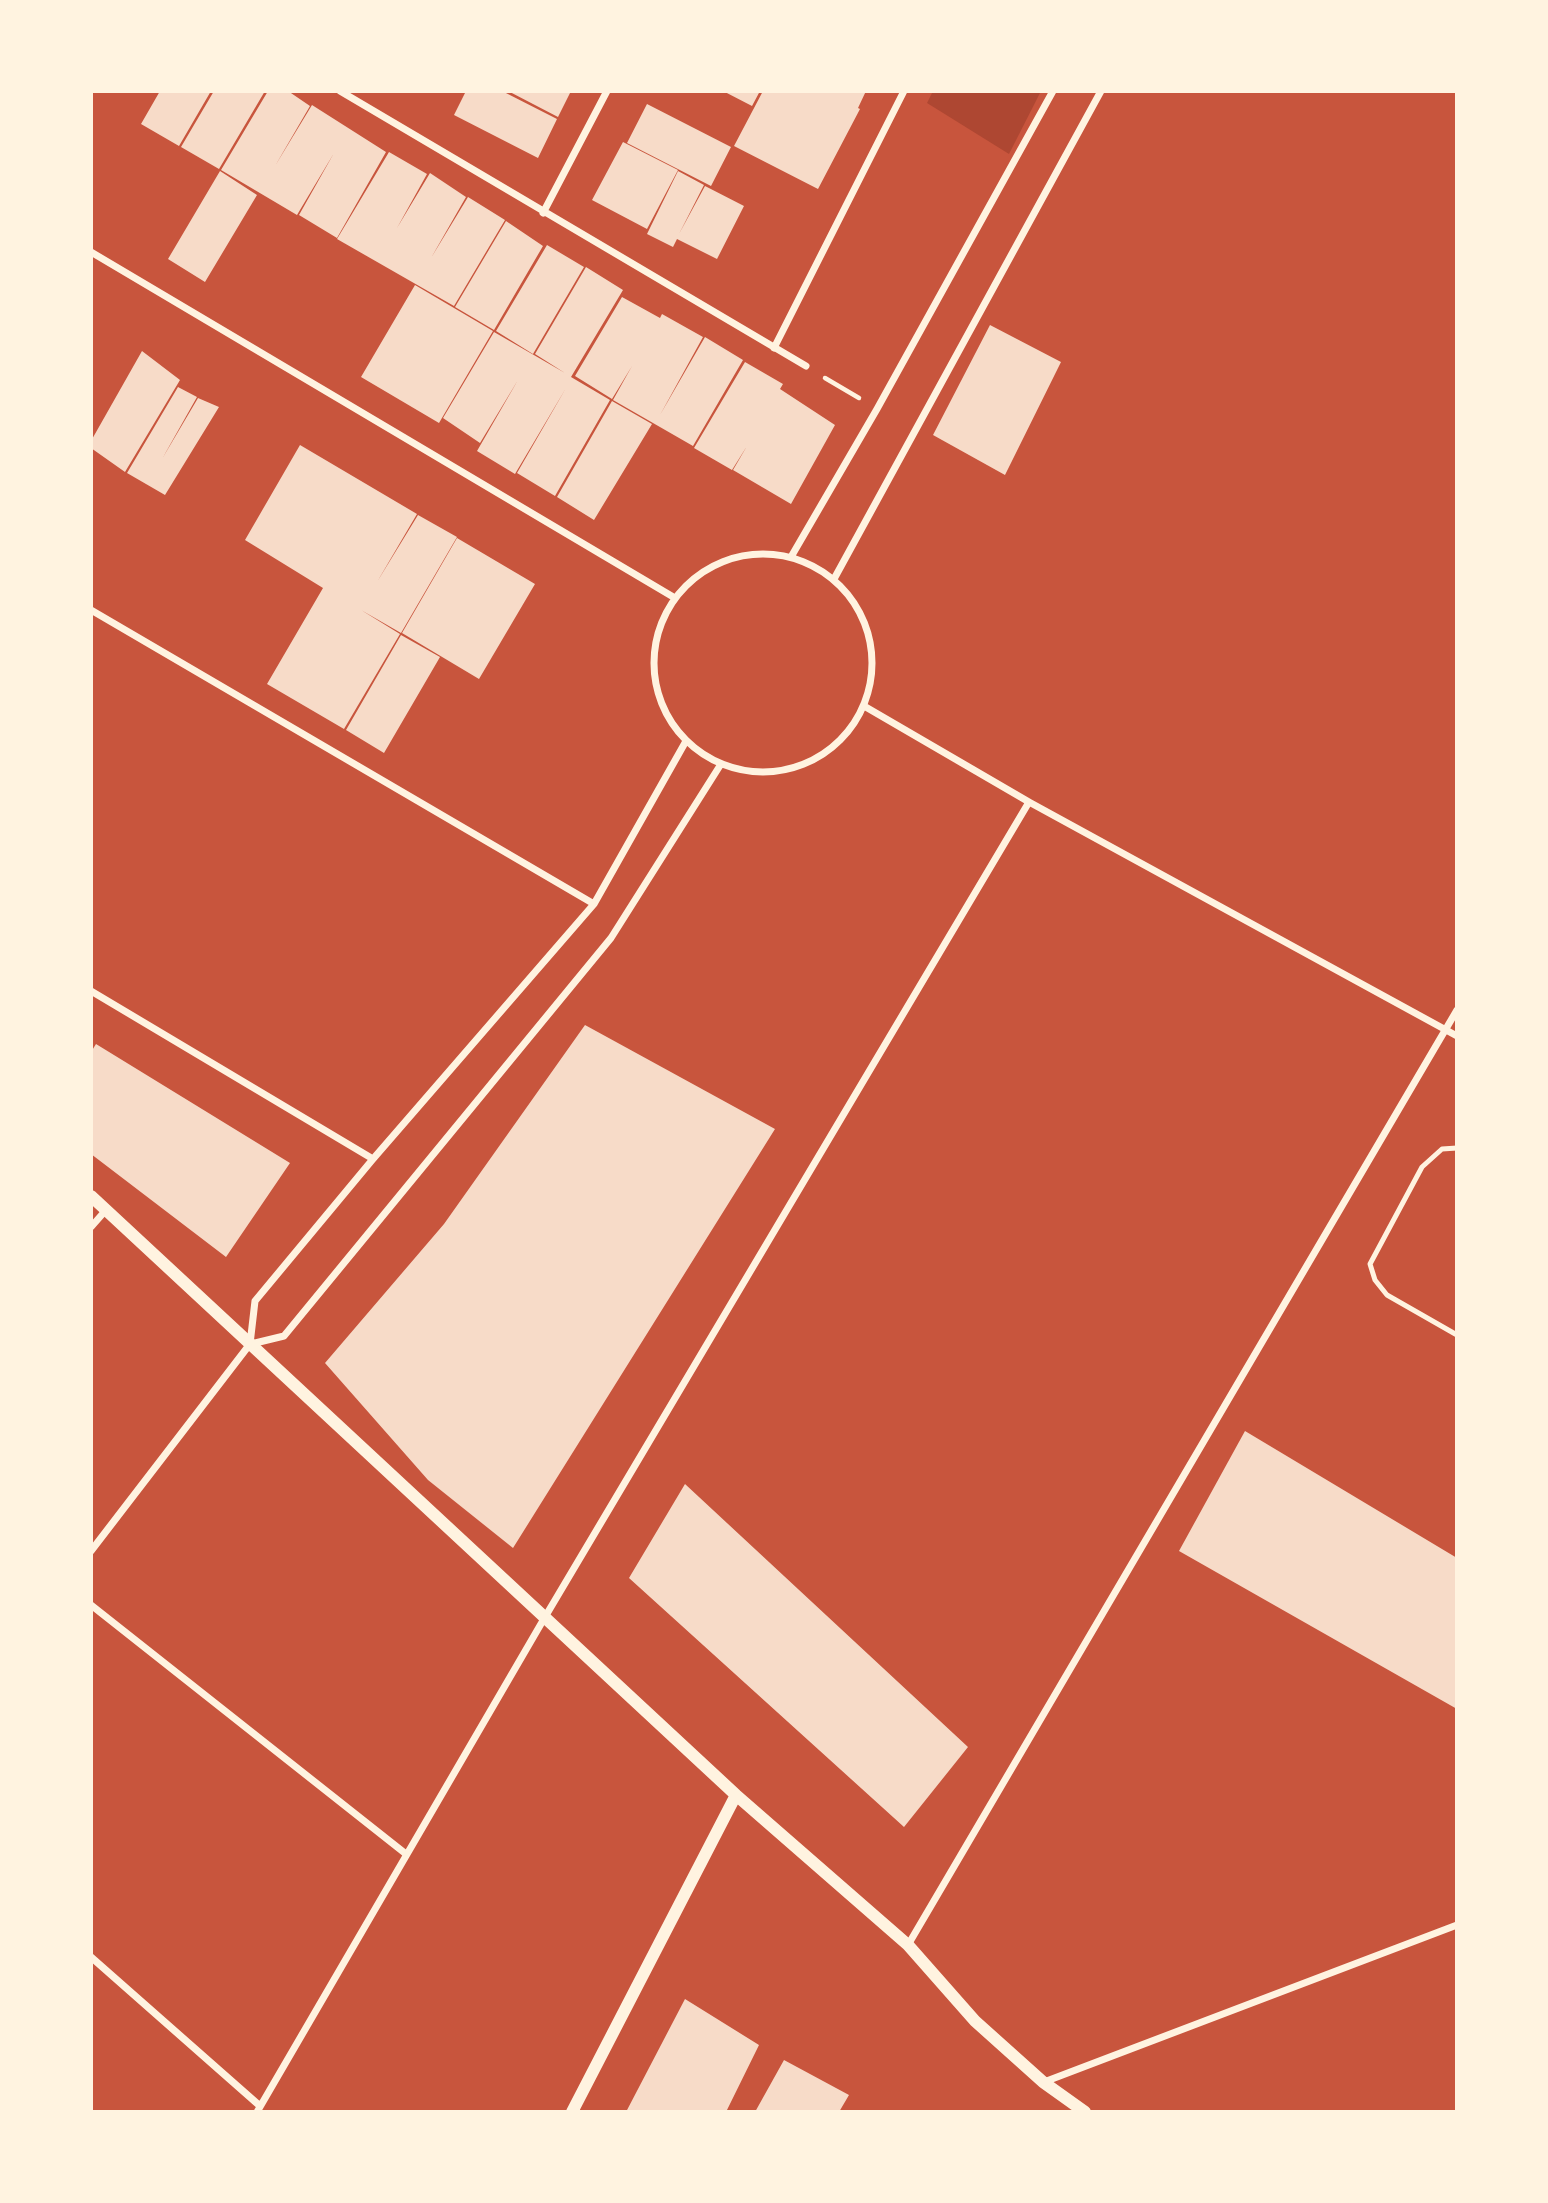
<!DOCTYPE html>
<html>
<head>
<meta charset="utf-8">
<style>
  body { margin:0 }
  #map { position:relative; width:1548px; height:2203px; overflow:hidden; background:#c8553d; font-family:"Sofia Sans Condensed",sans-serif }
  canvas { display:block }
  .frame { position:absolute; inset:0; border:93px solid #fff3e0; pointer-events:none }
</style>
</head>
<body>
<div id="map">
<canvas width="1548" height="2203"></canvas>
<div class="frame"></div>
</div>
<script>
const c = document.querySelector('canvas').getContext('2d');
c.lineJoin = 'round';
function fill(path, color) { c.fillStyle = color; c.fill(path, 'evenodd'); }
function strokePath(path, color, width, dash) { c.strokeStyle = color; c.lineWidth = width; c.lineCap = dash ? 'butt' : 'round'; c.setLineDash(dash || []); c.stroke(path); }
fill(new Path2D(`
  M933 91H1041L1009 154 927 103Z`), '#ae4732');
fill(new Path2D(`
  M160 91H211L179 146 141 124Z
  M214 91H265L219 169 181 147Z
  M268 91H288L310 106 275 166 312 105 386 152 337 238 299 215 334 153 297 215 221 170Z
  M466 91H502L557 119 538 158 454 115Z
  M508 91H571L558 117Z
  M723 91H760L752 106Z
  M763 91H866L858 108 860 109 818 189 734 146Z
  M647 104 731 147 711 186 627 143Z
  M623 142 678 170 647 229 592 200Z
  M389 152 427 174 397 228 430 173 466 197 431 258 468 197 505 220 454 306 337 239Z
  M220 171 257 195 205 282 168 259Z
  M678 171 704 185 679 234 705 186 744 206 717 259 677 239 673 247 647 234Z
  M506 221 543 246 494 330 455 307Z
  M547 245 584 267 533 354 496 331Z
  M586 267 623 290 571 377 610 400 555 496 517 473 566 388 515 474 477 451 518 380 480 443 443 418 494 332 565 373 535 354Z
  M415 285 493 331 439 423 361 377Z
  M622 297 660 318 662 314 703 337 660 415 705 337 743 360 693 446 613 400 632 366 612 399 575 376Z
  M990 325 1061 362 1005 475 933 435Z
  M142 351 180 380 125 472 91 448V441Z
  M745 362 783 384 780 389 835 425 791 504 733 470 747 446 732 470 694 448Z
  M178 387 197 397 162 459 198 398 219 407 165 495 127 473Z
  M612 401 652 424 594 520 557 497Z
  M300 445 417 514 377 582 418 515 457 537 401 633 361 610 400 634 344 729 267 684 323 588 245 540Z
  M457 538 535 584 479 679 402 633Z
  M401 635 440 657 384 753 346 730Z
  M585 1025 775 1129 513 1548 428 1480 325 1363 444 1224Z
  M96 1044 290 1163 226 1257 91 1154V1052Z
  M1245 1431 1457 1558V1709L1179 1551Z
  M685 1484 968 1747 904 1827 629 1578Z
  M685 1999 759 2045 726 2112H626Z
  M784 2060 849 2095 839 2112H755Z`), '#f7dbc8');
strokePath(new Path2D(`
  M825 378 859 398`), '#fff3e0', 4.5);
strokePath(new Path2D(`
  M1457 1148 1442 1149 1422 1167 1370 1264 1375 1280 1387 1295 1457 1335`), '#fff3e0', 5);
strokePath(new Path2D(`
  M340 91 806 366
  M543 213 607 91
  M91 252 675 598
  M774 348 904 91
  M654 663a109 109 0 1 1 218 0a109 109 0 1 1-218 0Z
  M791 557 877 409 1053 91
  M834 579 1101 91
  M91 610 594 904
  M864 706 1029 802 1457 1036
  M91 991 373 1159
  M91 1227 106 1210
  M251 1344 284 1336 611 938 721 764
  M91 1551 250 1344 255 1301 373 1159 594 904 686 741
  M91 1605 406 1854
  M908 1945 1457 1010
  M91 1957 260 2106
  M1044 2082 1457 1925
  M257 2112 545 1617 1029 802`), '#fff3e0', 7);
strokePath(new Path2D(`
  M91 1196 736 1795 908 1945 975 2021 1043 2082 1085 2112
  M572 2112 736 1795`), '#fff3e0', 12);
</script>
</body>
</html>
